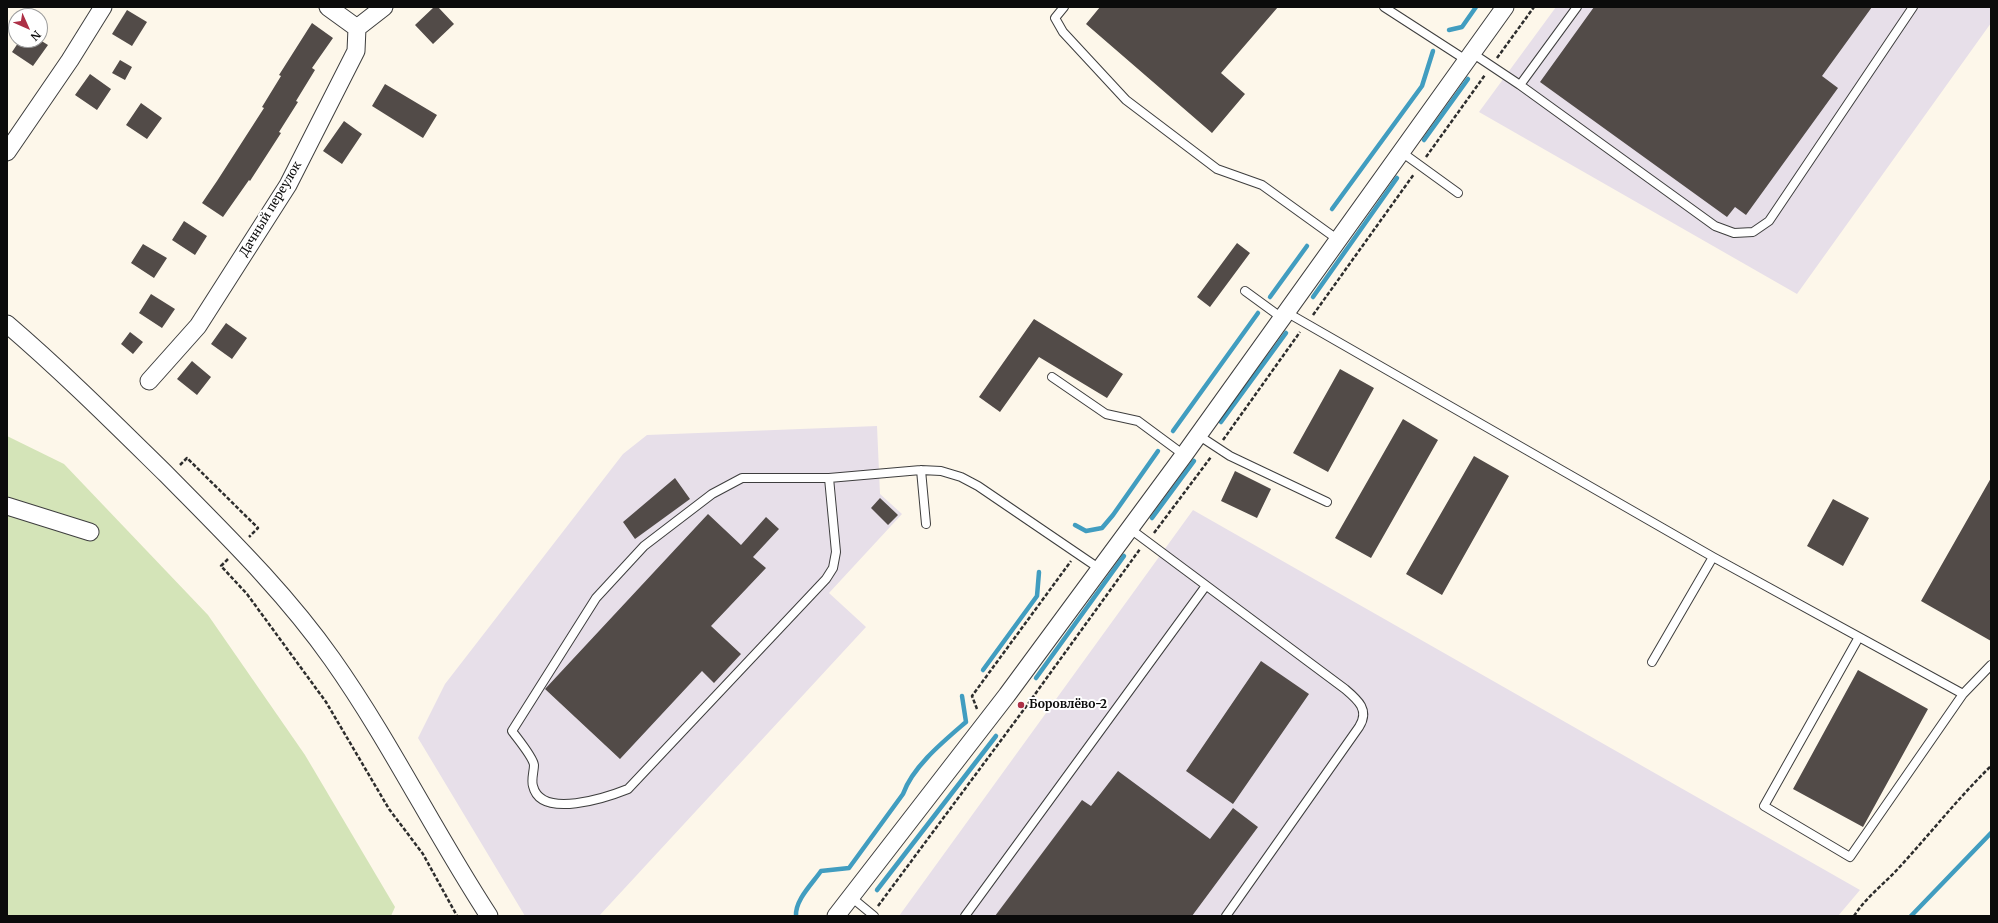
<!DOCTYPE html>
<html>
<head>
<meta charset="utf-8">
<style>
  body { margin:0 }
  #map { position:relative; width:1998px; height:923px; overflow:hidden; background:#fdf7ea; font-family:Merriweather,serif }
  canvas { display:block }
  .frame { position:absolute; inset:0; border:8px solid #0b0b0b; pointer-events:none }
  .north { position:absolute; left:8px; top:8px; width:40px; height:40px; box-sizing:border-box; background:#fff; border:1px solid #9d9d9d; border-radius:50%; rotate:135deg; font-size:11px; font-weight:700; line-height:16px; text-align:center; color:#0b0b0b }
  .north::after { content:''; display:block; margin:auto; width:14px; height:18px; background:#ad3046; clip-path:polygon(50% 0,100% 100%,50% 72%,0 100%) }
</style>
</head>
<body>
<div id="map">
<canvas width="1998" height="923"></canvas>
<div class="frame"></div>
<div class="north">N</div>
</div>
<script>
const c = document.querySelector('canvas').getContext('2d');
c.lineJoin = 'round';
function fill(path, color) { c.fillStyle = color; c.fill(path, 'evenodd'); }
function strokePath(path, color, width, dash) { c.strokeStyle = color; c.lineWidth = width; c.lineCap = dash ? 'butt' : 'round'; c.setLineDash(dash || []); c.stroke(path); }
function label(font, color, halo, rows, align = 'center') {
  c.font = font + ' Merriweather,serif'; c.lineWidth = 4; c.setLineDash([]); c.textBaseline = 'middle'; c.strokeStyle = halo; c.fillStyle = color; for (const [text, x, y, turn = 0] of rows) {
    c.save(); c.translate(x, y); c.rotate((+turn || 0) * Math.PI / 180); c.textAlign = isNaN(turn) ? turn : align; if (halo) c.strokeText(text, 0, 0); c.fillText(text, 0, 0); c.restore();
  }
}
fill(new Path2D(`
  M1556 7H1991V23L1797 294 1479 112Z
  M877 426 880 494 902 514 829 593 866 627 599 916H525L418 738 445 684 623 454 647 435Z
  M1193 510 1860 890 1838 916H899Z`), '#e7dfe9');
fill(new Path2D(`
  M7 436 64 464 208 615 305 755 395 907 391 916H7Z`), '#d4e4b8');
strokePath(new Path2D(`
  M1449 30 1462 27 1476 7
  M1424 140 1468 79
  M1332 209 1422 86 1433 51
  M1270 297 1307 246
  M1313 297 1397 178
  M1221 422 1286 333
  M1173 431 1258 313
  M1152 518 1194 461
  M1075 525 1086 531 1102 528 1113 515 1158 451
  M983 670 1037 596 1039 572
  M1036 678 1124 556
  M877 890 996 736
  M796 916C795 900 812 884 821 871L849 868 903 794C913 766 944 741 966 722L962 696
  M1911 916 1991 833`), '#419dc0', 4.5);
fill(new Path2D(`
  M434 7H438L454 24 433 44 415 25Z
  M1100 7H1278L1221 73 1245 94 1212 133 1086 24Z
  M1594 7H1872L1822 76 1838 88 1746 215 1735 207 1727 217 1540 82Z
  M127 10 147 22 132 46 112 34Z
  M312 23 333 38 312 68 315 70 296 101 298 102 279 132 281 133 250 181 249 180 223 217 202 203 217 181 264 108 262 107 281 76 279 75Z
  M20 40H40L48 45 33 66 12 52Z
  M120 60 132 67 125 80 112 73Z
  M90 74 111 89 97 110 75 95Z
  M385 84 437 115 423 138 372 106Z
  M141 103 162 118 147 139 126 125Z
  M344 121 362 134 342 164 323 151Z
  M184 221 207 236 195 255 172 240Z
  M1237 243 1250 253 1210 307 1197 297Z
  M143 244 167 258 154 278 131 263Z
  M151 294 175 309 162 328 139 313Z
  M1034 319 1123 374 1107 398 1039 357 1000 412 979 397Z
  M226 323 247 338 232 359 211 344Z
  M130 332 143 342 133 354 121 344Z
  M192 361 211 377 197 395 177 379Z
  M1340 369 1374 388 1328 472 1293 453Z
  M1403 419 1438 440 1371 558 1335 538Z
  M1474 456 1509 476 1442 595 1406 574Z
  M1235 471 1271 489 1257 518 1221 501Z
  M675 478 690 499 635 539 623 522Z
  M1991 478V641L1921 601Z
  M880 498 898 515 888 525 871 508Z
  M1833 499 1869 518 1843 566 1807 546Z
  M708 514 741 545 766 517 779 529 753 557 766 568 711 626 741 654 714 683 702 671 620 759 545 689Z
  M1261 661 1309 694 1233 804 1186 771Z
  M1858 670 1928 709 1863 827 1793 789Z
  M1118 771 1210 839 1233 808 1258 827 1192 916H995L1082 800 1091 806Z`), '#524b48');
const service = new Path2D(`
  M1064 7 1055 18 1063 32 1126 100 1217 169 1262 185 1337 239
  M1384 7 1466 60
  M1472 53 1520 85 1715 226 1734 233 1753 232 1769 221 1913 7
  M1520 85 1577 7
  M1400 151 1458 193
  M1245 291 1282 318
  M1286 312 1713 557 1963 694
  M1052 377 1106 414 1138 421 1184 455
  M1198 435 1230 456 1327 502
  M921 470 926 524
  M829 478 836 552 833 568 826 579 628 789C608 797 541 820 533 786 531 780 534 771 534 765 533 757 517 738 512 731L596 598 644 546 712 494 742 478H829L921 470 941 471 961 477 978 486 1100 569
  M1129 528 1345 689C1358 700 1370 710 1359 727L1226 916
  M1859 637 1764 806 1850 857 1963 694 1991 665
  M1652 662 1713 557
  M851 897 874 916
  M965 916 1205 587`);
const minor = new Path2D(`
  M328 7 357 28
  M7 152 70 60 103 7
  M7 324C63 372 115 424 167 475 225 534 284 591 332 659 390 741 434 832 489 916
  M149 381 198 326 288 185 356 51 357 28 384 7
  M7 506 90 532
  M836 916 1007 695 1184 455 1505 7`);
strokePath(service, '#3e3e3e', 10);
strokePath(minor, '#3e3e3e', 19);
strokePath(new Path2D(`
  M1497 58 1534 7
  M1426 157 1485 75
  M1313 315 1414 174
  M1223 440 1300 332
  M180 465 187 458 258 528 249 537
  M1154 533 1211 457
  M228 559 221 566 247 594 326 702 389 809 423 854 457 916
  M977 709 972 696 1071 561
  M878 906 1025 708 1140 549
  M1854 916C1864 900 1880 887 1894 873 1927 838 1956 800 1991 766`), '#2d2d2d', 2.5, [4, 2]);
strokePath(service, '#fff', 8);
strokePath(minor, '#fff', 17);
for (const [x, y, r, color] of [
  [1021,705,4,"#ad3046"]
]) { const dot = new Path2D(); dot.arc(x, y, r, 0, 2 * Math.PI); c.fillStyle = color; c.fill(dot); strokePath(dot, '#fff', 1.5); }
label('12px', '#0b0b0b', '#fff', [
  ["Дачный переулок",271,209,-59]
]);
label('bold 12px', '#0b0b0b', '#fff', [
  ["Боровлёво-2",1029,705]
], 'left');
</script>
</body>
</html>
